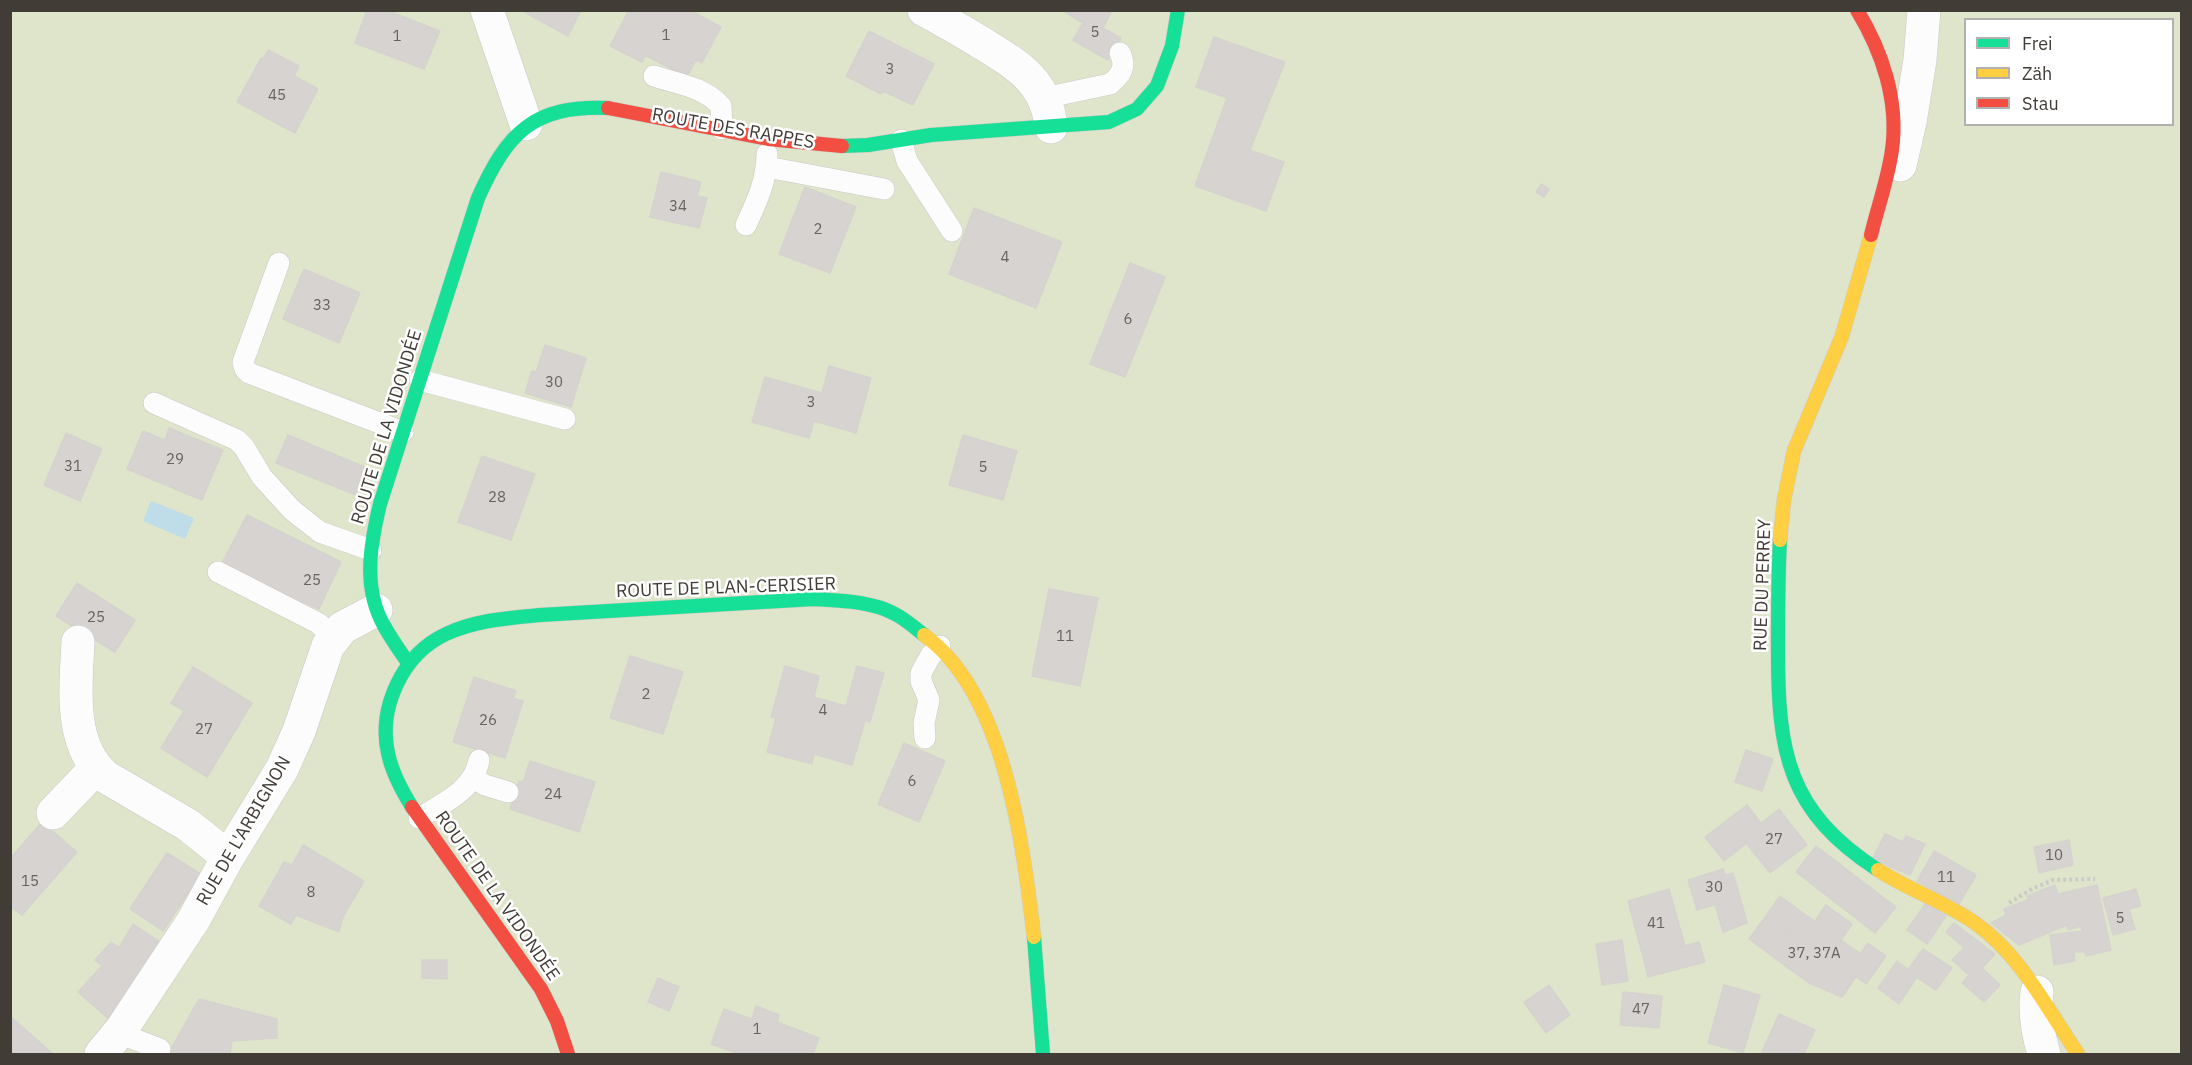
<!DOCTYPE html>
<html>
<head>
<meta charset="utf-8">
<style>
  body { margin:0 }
  #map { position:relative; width:2192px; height:1065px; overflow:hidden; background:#eeece9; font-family:"IBM Plex Sans",sans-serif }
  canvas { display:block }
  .frame { position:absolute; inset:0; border:12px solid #423c36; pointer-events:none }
  .legend { position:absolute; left:1964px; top:18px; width:210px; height:108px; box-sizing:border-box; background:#fff; border:2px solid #b3b1af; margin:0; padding:8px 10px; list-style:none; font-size:18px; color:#423c36 }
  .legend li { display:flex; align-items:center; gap:12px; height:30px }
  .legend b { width:30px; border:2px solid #b3b1af }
</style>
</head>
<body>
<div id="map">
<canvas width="2192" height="1065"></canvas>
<div class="frame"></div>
<ul class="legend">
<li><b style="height:8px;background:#16e098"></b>Frei</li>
<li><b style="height:8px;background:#ffcf43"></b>Zäh</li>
<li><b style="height:8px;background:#f24e42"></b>Stau</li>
</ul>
</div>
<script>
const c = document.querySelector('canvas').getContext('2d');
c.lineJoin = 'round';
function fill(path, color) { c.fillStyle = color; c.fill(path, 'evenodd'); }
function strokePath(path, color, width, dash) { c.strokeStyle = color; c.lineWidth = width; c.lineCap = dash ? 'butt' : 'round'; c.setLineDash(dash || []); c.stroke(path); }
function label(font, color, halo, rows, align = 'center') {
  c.font = font + ' "IBM Plex Sans",sans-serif'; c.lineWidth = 5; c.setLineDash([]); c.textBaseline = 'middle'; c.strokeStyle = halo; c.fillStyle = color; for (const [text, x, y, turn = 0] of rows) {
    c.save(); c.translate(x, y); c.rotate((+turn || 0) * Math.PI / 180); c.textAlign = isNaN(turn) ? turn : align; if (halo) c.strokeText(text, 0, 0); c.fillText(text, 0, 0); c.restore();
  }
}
fill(new Path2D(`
  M10 11H2181V1054H11ZM1966 20H2172V124H1966Z`), '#dfe5cb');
fill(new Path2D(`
  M151 501 194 518 185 539 143 521Z`), '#bedde8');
const building = new Path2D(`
  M367 10H386L440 31 424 69 355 43Z
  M521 10H581L568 36Z
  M629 10H689L721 27 702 63 696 60 687 77 645 55 642 62 610 46Z
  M1062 10H1112L1103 28 1121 38 1108 60 1073 40 1083 23Z
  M869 31 934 64 913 105 883 91 881 94 846 76Z
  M1214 37 1285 62 1250 150 1284 162 1266 211 1195 186 1227 98 1196 87Z
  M268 50 299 66 294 76 318 89 295 133 237 102 261 58 263 59Z
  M661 172 701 182 697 196 707 198 699 228 650 217Z
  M1541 184 1549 189 1544 197 1536 192Z
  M805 187 856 207 830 273 779 254Z
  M974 208 1062 242 1036 308 949 274Z
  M1130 263 1165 277 1125 377 1090 364Z
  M304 269 360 293 339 343 283 319Z
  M545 345 586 358 571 407 525 393 532 371 536 372Z
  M829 366 871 378 856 433 814 421 809 438 752 422 765 377 822 393Z
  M169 428 223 450 202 500 127 469 143 431 165 440Z
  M66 433 102 449 80 501 44 485Z
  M288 435 367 468 356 495 276 463Z
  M963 435 1017 451 1003 500 949 485Z
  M482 456 535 474 511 540 458 522Z
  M247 515 341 562 319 609 301 601 299 605 221 565Z
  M77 583 135 620 115 652 56 616Z
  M1049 589 1098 598 1080 686 1032 676Z
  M630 656 683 672 663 734 610 718Z
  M785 666 819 676 814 697 846 706 857 666 884 673 870 722 865 721 852 765 814 754 812 764 767 752 776 718 771 717Z
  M193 667 252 703 207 777 161 748 184 711 171 703Z
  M474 677 516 691 513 698 523 701 505 758 453 742Z
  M904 743 945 761 919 822 878 804Z
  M1746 750 1773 759 1762 791 1735 782Z
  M530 761 595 782 579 832 510 809 519 781 523 782Z
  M1747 805 1761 823 1742 838 1747 843 1724 861 1705 837Z
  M1779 809 1807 845 1770 873 1742 838Z
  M42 822 77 852 22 915 10 906V859Z
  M1885 834 1903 842 1891 867 1873 858Z
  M1906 836 1925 844 1910 875 1891 867Z
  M2069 840 2073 865 2039 873 2034 847Z
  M303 845 364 881 343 917 339 932 296 915 291 924 259 906 284 862 292 865Z
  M1816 846 1896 907 1875 933 1796 872Z
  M1934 851 1976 875 1959 904 1917 881Z
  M167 853 201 874 163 931 130 909Z
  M1723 869 1725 875 1733 873 1740 897 1697 910 1688 880Z
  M2055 885 2058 894 2097 885 2111 950 2086 956 2085 952H2074L2075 961 2054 965 2050 935 2082 931 2081 926 2068 930 2067 925 2019 945 1991 923 2006 915 2004 909 2029 899 2027 896Z
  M1669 889 1685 946 1643 957 1628 901Z
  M2136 889 2141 906 2129 909 2135 929 2113 935 2103 898Z
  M1780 896 1803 913 1789 932 1766 916Z
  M1740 897 1747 923 1723 932 1715 904Z
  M1926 903 1946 916 1927 944 1907 930Z
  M1826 905 1852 924 1841 940 1815 921Z
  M1803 913 1819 924 1788 968 1772 956Z
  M1766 916 1789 932 1772 956 1749 939Z
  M1954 923 1995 954 1982 968 2000 985 1984 1002 1962 983 1969 975 1952 960 1964 948 1946 932Z
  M133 924 163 944 112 1022 78 992 102 966 95 960 111 942 119 948Z
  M1819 924 1841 940 1809 983 1788 968Z
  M1622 940 1628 981 1602 985 1596 944Z
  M1841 940 1861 954 1848 971 1856 977 1842 997 1809 983Z
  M1699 942 1705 962 1648 977 1643 957Z
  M1868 943 1886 956 1866 984 1848 971Z
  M1923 949 1952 968 1936 990 1907 971Z
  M422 960H447V979L422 978Z
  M1897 961 1917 977 1899 1004 1878 988Z
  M658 978 679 987 669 1011 648 1002Z
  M1549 985 1570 1015 1546 1033 1524 1002Z
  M1724 985 1760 995 1743 1053 1708 1043Z
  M1623 992 1662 996 1659 1028 1620 1025Z
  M199 999 277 1019V1038L232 1041 230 1054H168Z
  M756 1006 779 1015 777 1022 819 1038 813 1054H739L711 1044 724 1009 752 1019Z
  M1779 1014 1815 1030 1804 1054H1761Z
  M10 1016 53 1054H10Z`);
fill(building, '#d6d3d0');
strokePath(building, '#d6d3cf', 1.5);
const lane = new Path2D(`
  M654 76C678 84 704 87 721 106L722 129
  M1044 98 1110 84C1121 75 1127 67 1120 53
  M901 140 907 161 952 231
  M767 167 884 189
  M746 225C757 201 767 180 767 154
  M279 263 243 362 245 369 249 373 403 432
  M420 380 565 419
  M154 403 237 440 244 447 262 477 292 510 320 532 371 550
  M218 572 318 623 334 637
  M925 738 924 723 929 700 921 681V673L931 655 940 646
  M473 778 485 785 508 792
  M419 818C444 803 474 790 479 760
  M118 1033 160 1049`);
const street = new Path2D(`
  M487 10 526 124
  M924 10C945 21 965 33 985 45 1019 66 1047 83 1051 127
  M1900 165 1910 122 1920 60 1924 10
  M78 642C76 686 68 745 106 777L188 825 228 857
  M53 813 96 768
  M2037 992C2034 1013 2038 1034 2044 1054
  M101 1054 121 1030 193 921 228 857 282 769 299 731 328 646 342 628 376 610`);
const fast = new Path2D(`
  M842 146 868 145 931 135 1109 122 1137 109 1157 86 1172 46 1178 10
  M1780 540C1778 576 1778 613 1778 650 1778 752 1787 811 1878 870
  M409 664C399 650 389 636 381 620 363 583 371 542 380 504L478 198C507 133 533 105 608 108
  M412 807C402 791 392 773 388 753 378 707 403 654 446 634 476 620 508 618 540 615L814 599C840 601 870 601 893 613 904 618 914 627 924 635
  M1034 937 1043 1054`);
const slow = new Path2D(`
  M1780 540 1784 500 1794 451 1842 336 1871 235
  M924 635C1005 693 1023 844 1034 937
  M1878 870C1909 890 1945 902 1975 923 2021 955 2047 1009 2078 1054`);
const jam = new Path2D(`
  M1857 10C1882 51 1899 101 1892 150 1888 179 1878 206 1871 235
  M608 108 768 139 842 146
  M412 807 541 989 557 1021 568 1054`);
strokePath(lane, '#cac8c5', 22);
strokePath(street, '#cac8c5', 34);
strokePath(fast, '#cfcac3', 15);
strokePath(slow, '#cfcac3', 15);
strokePath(jam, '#cfcac3', 15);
strokePath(new Path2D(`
  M2009 903 2032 889 2053 880 2095 879`), '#cccac7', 4, [3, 3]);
strokePath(lane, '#fcfcfc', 21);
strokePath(street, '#fcfcfc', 33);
strokePath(fast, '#16e098', 14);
strokePath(slow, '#ffcf43', 14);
strokePath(jam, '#f24e42', 14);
label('15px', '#68635e', null, [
  ["5",1095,33],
  ["1",666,36],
  ["1",397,37],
  ["3",890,70],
  ["45",277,96],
  ["34",678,207],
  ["2",818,230],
  ["4",1005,258],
  ["33",322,306],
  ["6",1128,320],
  ["30",554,383],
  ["3",811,403],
  ["29",175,460],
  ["31",73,467],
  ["5",983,468],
  ["28",497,498],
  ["25",312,581],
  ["25",96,618],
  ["11",1065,637],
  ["2",646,695],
  ["4",823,711],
  ["26",488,721],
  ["27",204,730],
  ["6",912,782],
  ["24",553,795],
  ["27",1774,840],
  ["10",2054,856],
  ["11",1946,878],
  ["15",30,882],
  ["30",1714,888],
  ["8",311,893],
  ["5",2120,919],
  ["41",1656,924],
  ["37, 37A",1814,954],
  ["47",1641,1010],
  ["1",757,1030]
]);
label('18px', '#423c36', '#fff', [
  ["ROUTE DES RAPPES",733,129,10],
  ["ROUTE DE LA VIDONDÉE",387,427,-73],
  ["RUE DU PERREY",1763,585,-88],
  ["ROUTE DE PLAN-CERISIER",726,588,-2],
  ["RUE DE L'ARBIGNON",244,831,-60],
  ["ROUTE DE LA VIDONDÉE",497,896,55]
]);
</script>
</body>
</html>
